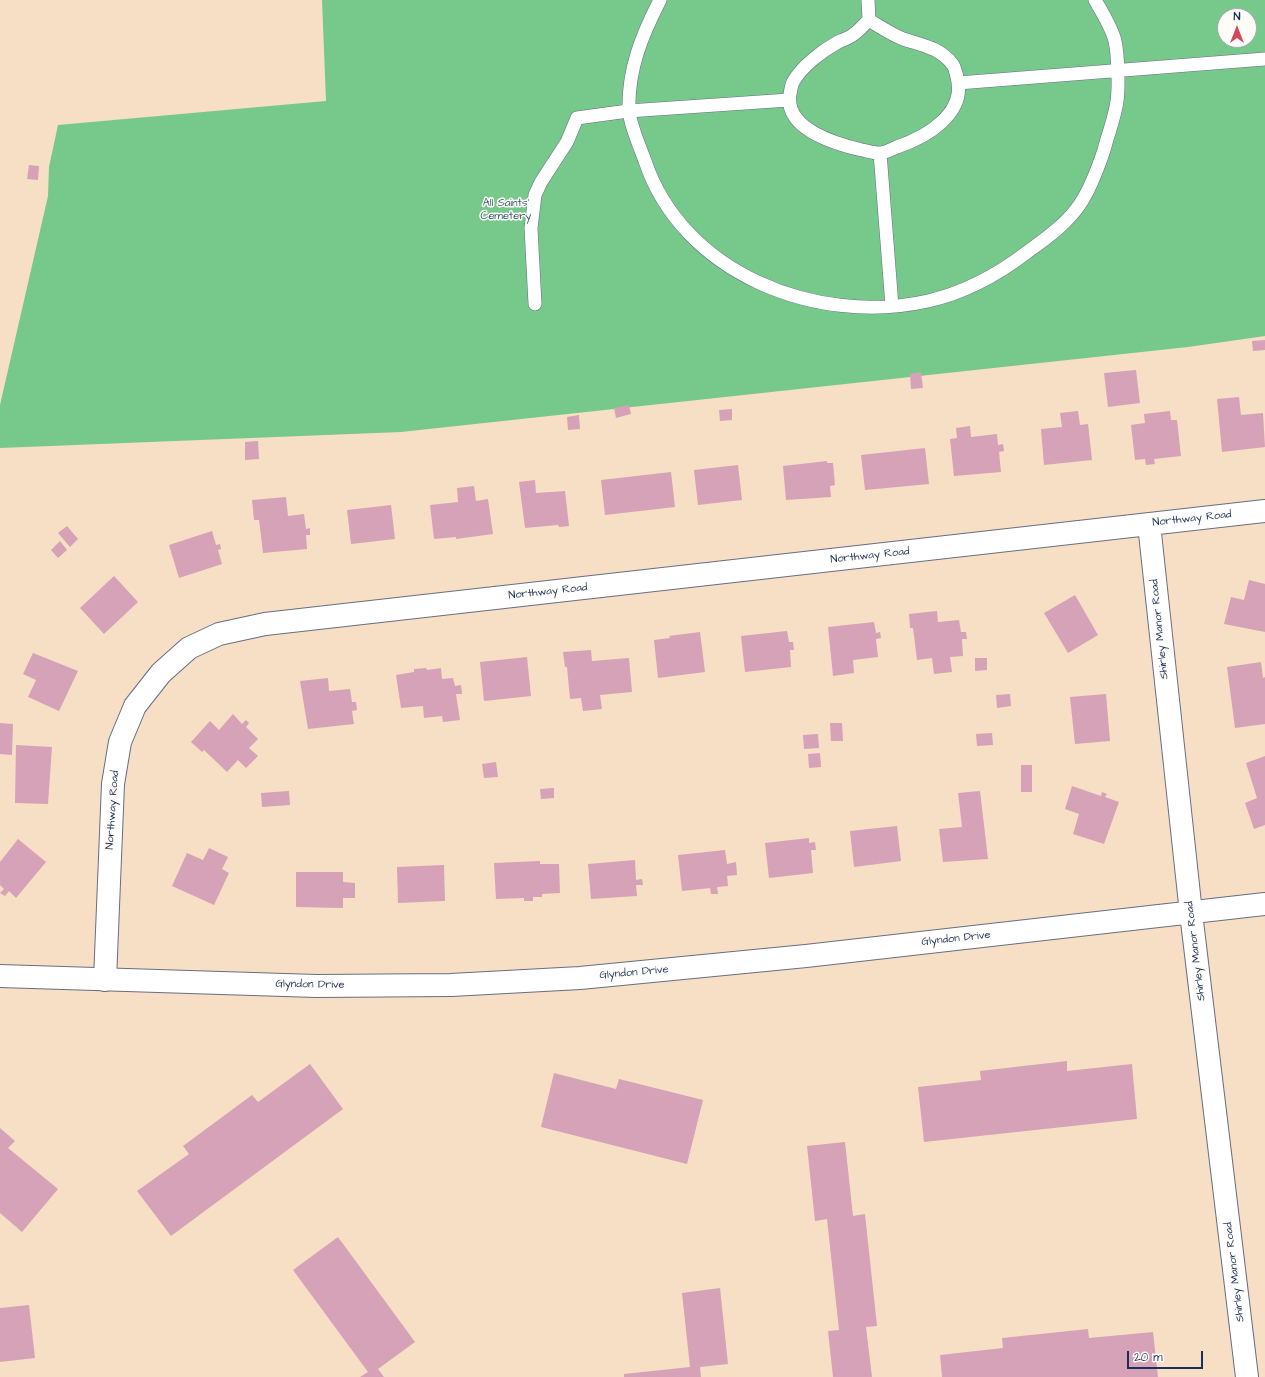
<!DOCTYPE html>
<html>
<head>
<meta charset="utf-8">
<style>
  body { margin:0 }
  #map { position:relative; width:1265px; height:1377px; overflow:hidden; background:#f6dfc5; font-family:"Architects Daughter",sans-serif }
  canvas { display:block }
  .north { position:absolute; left:1217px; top:8px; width:40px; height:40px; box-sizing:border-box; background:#fdfcf7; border:1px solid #a3aaba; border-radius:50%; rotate:0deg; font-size:11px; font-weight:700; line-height:16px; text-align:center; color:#1b2f5e }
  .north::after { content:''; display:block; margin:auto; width:14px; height:18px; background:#d1495b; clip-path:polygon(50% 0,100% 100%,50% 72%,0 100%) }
  .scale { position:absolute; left:1127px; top:1351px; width:76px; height:18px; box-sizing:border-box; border:2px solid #1b2f5e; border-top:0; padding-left:5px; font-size:12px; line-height:14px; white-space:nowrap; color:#1b2f5e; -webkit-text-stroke:3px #fdfcf7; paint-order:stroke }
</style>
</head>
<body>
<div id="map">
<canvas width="1265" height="1377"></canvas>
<div class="north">N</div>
<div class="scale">20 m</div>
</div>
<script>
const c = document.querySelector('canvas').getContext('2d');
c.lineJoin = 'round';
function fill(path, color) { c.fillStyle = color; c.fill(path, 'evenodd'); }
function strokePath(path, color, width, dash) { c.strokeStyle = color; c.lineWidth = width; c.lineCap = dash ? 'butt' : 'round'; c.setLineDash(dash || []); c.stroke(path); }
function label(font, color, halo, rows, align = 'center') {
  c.font = font + ' "Architects Daughter",sans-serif'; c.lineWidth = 3; c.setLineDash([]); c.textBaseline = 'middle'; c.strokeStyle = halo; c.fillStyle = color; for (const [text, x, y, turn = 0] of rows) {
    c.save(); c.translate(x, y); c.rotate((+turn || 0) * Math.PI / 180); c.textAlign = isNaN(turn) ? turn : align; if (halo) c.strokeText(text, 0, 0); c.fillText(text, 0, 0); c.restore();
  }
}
fill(new Path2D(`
  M322 0H1265V336L1188 347 401 432 0 448V405L48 196 49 167 58 125 326 101ZM1225 16H1249V40H1225Z`), '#76c88b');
fill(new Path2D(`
  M29 165 39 166 38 180 27 179Z
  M1265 340V350L1253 351 1252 341Z
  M1136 370 1140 403 1108 407 1104 373Z
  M921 372 923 388 911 389 910 374Z
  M1239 397 1241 415 1263 413 1265 447 1222 452 1217 399Z
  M629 405 631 414 616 418 614 408Z
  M732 409V420L720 421 719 410Z
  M1078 411 1080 425 1088 424 1092 460 1044 465 1041 429 1062 427 1060 413Z
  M1170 411 1171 420H1177L1181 456 1154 459 1155 464 1146 465 1145 459 1135 460 1131 425 1145 423 1144 414Z
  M579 415 580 429 568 430 567 417Z
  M970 426 971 437 997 434 998 445 1003 444 1004 451 999 452 1001 472 954 476 950 439 957 438 956 428Z
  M258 441 259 459 245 460V442Z
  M925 448 929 484 865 490 861 455Z
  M827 461V463H833L835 485 830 486 831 497 786 500 783 466Z
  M738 465 742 500 698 505 694 470Z
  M671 472 675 507 605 515 601 480Z
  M535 480 536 493 565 491 569 526 559 527 558 525 525 528 519 482Z
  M474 486 476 501 488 499 493 534 456 539V537L434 539 430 505 458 502 457 488Z
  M286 497 288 516 304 514 306 529 310 528V535H306L307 549 263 553 259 520H254L252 500Z
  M391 505 395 539 351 544 347 510Z
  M67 526 78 539 70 547 58 533Z
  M212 531 216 545 220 544 221 549 218 550 222 564 179 578 169 545Z
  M60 541 67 550 58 558 51 550Z
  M114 576 138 602 104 634 80 608Z
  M1249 580 1265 584V632L1224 624 1231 597 1244 600Z
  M1075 595 1098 635 1068 653 1044 613Z
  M937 611 938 622 959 620 961 632H966L967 639H962L963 656 950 657 952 672 934 674 932 658 917 660 913 628H910L909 614Z
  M874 622 876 633 880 632 881 638 876 639 878 657 853 660 854 673 833 676 828 627Z
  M787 631 789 642H793L794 650H790L791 667 745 672 741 636Z
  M700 632 705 672 658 678 654 640 670 638 669 636Z
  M591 650 592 661 629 658 632 692 600 695 602 709 583 711 581 698 570 699 567 667H565L563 652Z
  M33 653 78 671 59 711 28 697 36 680 23 674Z
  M527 657 531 696 484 701 480 662Z
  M975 658H987V670L975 671Z
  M1261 662 1263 678 1265 677V724L1235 728 1227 667Z
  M426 668 427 670 441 668 442 679 453 678 455 686 461 685 462 694H456L460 720 443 722 442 716 424 718 423 706 401 708 396 675 414 672V669Z
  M328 678 329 691 350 689 352 702H356L357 710 352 711 354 724 308 729 300 681Z
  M1010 694 1011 706 997 708 996 695Z
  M1106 694 1110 741 1075 744 1070 697Z
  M233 714 242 724 246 720 249 723 246 727 258 739 249 748 258 756 246 768 238 760 227 772 204 750 202 752 191 742 210 721 219 730Z
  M0 723 13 724 12 755 0 754Z
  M830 723H842L843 741H831Z
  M992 733 993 745 977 746 976 734Z
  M818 734 819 748 804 749 803 735Z
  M16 745 52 747 48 804 15 803Z
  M820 753 821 767 809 768 808 754Z
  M1265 756V825L1254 829 1245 803 1257 798 1246 763Z
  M496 762 498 777 484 778 482 764Z
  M1021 765H1032V792H1021Z
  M1072 786 1101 796 1102 792 1107 794 1105 797 1119 802 1104 844 1073 834 1079 814 1065 809Z
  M554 788V798L541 799 540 789Z
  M289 791 290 805 262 807 261 793Z
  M980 791 988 859 943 862 939 829 962 827 958 793Z
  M897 826 901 861 854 867 850 831Z
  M809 838V843L815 842 816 850H811L813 873 769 878 765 843Z
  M18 839 46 862 16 898 9 891 5 896 0 893 4 889 0 885V862Z
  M209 848 228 857 222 869 229 873 214 905 172 886 187 853 203 860Z
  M725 850 727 864 736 862 737 875 727 876 728 886 717 887 718 894H711L710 888 682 891 678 855Z
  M635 860 636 880 642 879 643 885H636L637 896 591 899 588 864Z
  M540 861V864H559L560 893 542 894V897H533V901H524V898L496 899 494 863Z
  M444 865 445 901 398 903 397 867Z
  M296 872H343V882L355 883V898H343V908L296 907Z
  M1067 1061V1071L1132 1064 1137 1119 924 1142 918 1087 981 1080 980 1071Z
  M310 1064 343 1109 171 1236 137 1191 189 1154 183 1146 252 1095 258 1102Z
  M554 1073 616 1089 619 1079 703 1100 687 1164 541 1127Z
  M0 1128 15 1141 8 1148 58 1189 22 1232 0 1213Z
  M845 1142 853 1216 865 1214 877 1326 866 1327 872 1377H833L828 1331 839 1330 827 1219 815 1221 807 1146Z
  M338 1237 415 1342 378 1369 384 1377H360L368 1372 293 1270Z
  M720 1288 728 1364 700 1367 701 1377H624V1374L690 1367 682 1293Z
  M29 1305 35 1358 0 1362V1308Z
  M1088 1329 1089 1338 1153 1332 1158 1377H942L940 1355 1003 1348 1002 1338Z`), '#d6a2b7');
const lane = new Path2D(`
  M660 0C642 35 628 69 629 109 629 123 640 147 645 161 683 274 817 326 928 301 963 293 997 275 1026 253 1045 239 1067 224 1080 204 1091 188 1098 168 1104 150 1108 134 1115 117 1117 101 1119 88 1118 54 1115 41 1112 28 1102 12 1095 0
  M868 0 869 20
  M869 20C880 27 891 34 903 39 922 45 941 48 953 65 955 68 956 73 957 77 967 114 926 137 897 147 892 149 885 153 880 153 874 153 867 151 862 150 836 144 784 129 790 94 791 90 791 86 793 82 802 66 822 51 838 42 843 40 849 38 854 34 860 30 864 24 869 20Z
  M958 83 1265 59
  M880 153 892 306
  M535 304 531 228 535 195 541 182 567 142 577 118 628 111 789 100`);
const street = new Path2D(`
  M1149 524 1191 913
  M105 980 113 784 120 742 135 706 161 673 189 648 219 634 265 624 1265 511`);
const secondary = new Path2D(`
  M1191 913 1247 1377
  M0 976 316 986 451 985 580 978 806 956 1265 904`);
strokePath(lane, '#686d82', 14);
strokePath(street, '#686d82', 24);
strokePath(secondary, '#686d82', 24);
strokePath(lane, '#fff', 13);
strokePath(street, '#fff', 22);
strokePath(secondary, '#fff', 22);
label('11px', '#365d6c', '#fdfcf7', [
  ["All Saints'",506,204],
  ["Cemetery",506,217]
]);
label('11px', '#1b2f5e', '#fdfcf7', [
  ["Northway Road",1192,519,-6],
  ["Northway Road",870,556,-6],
  ["Northway Road",548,592,-6],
  ["Shirley Manor Road",1160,629,-96],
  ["Northway Road",113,810,-86],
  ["Glyndon Drive",956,939,-6],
  ["Shirley Manor Road",1196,951,-97],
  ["Glyndon Drive",634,973,-5],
  ["Glyndon Drive",310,985,1],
  ["Shirley Manor Road",1235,1272,-97]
]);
</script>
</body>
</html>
